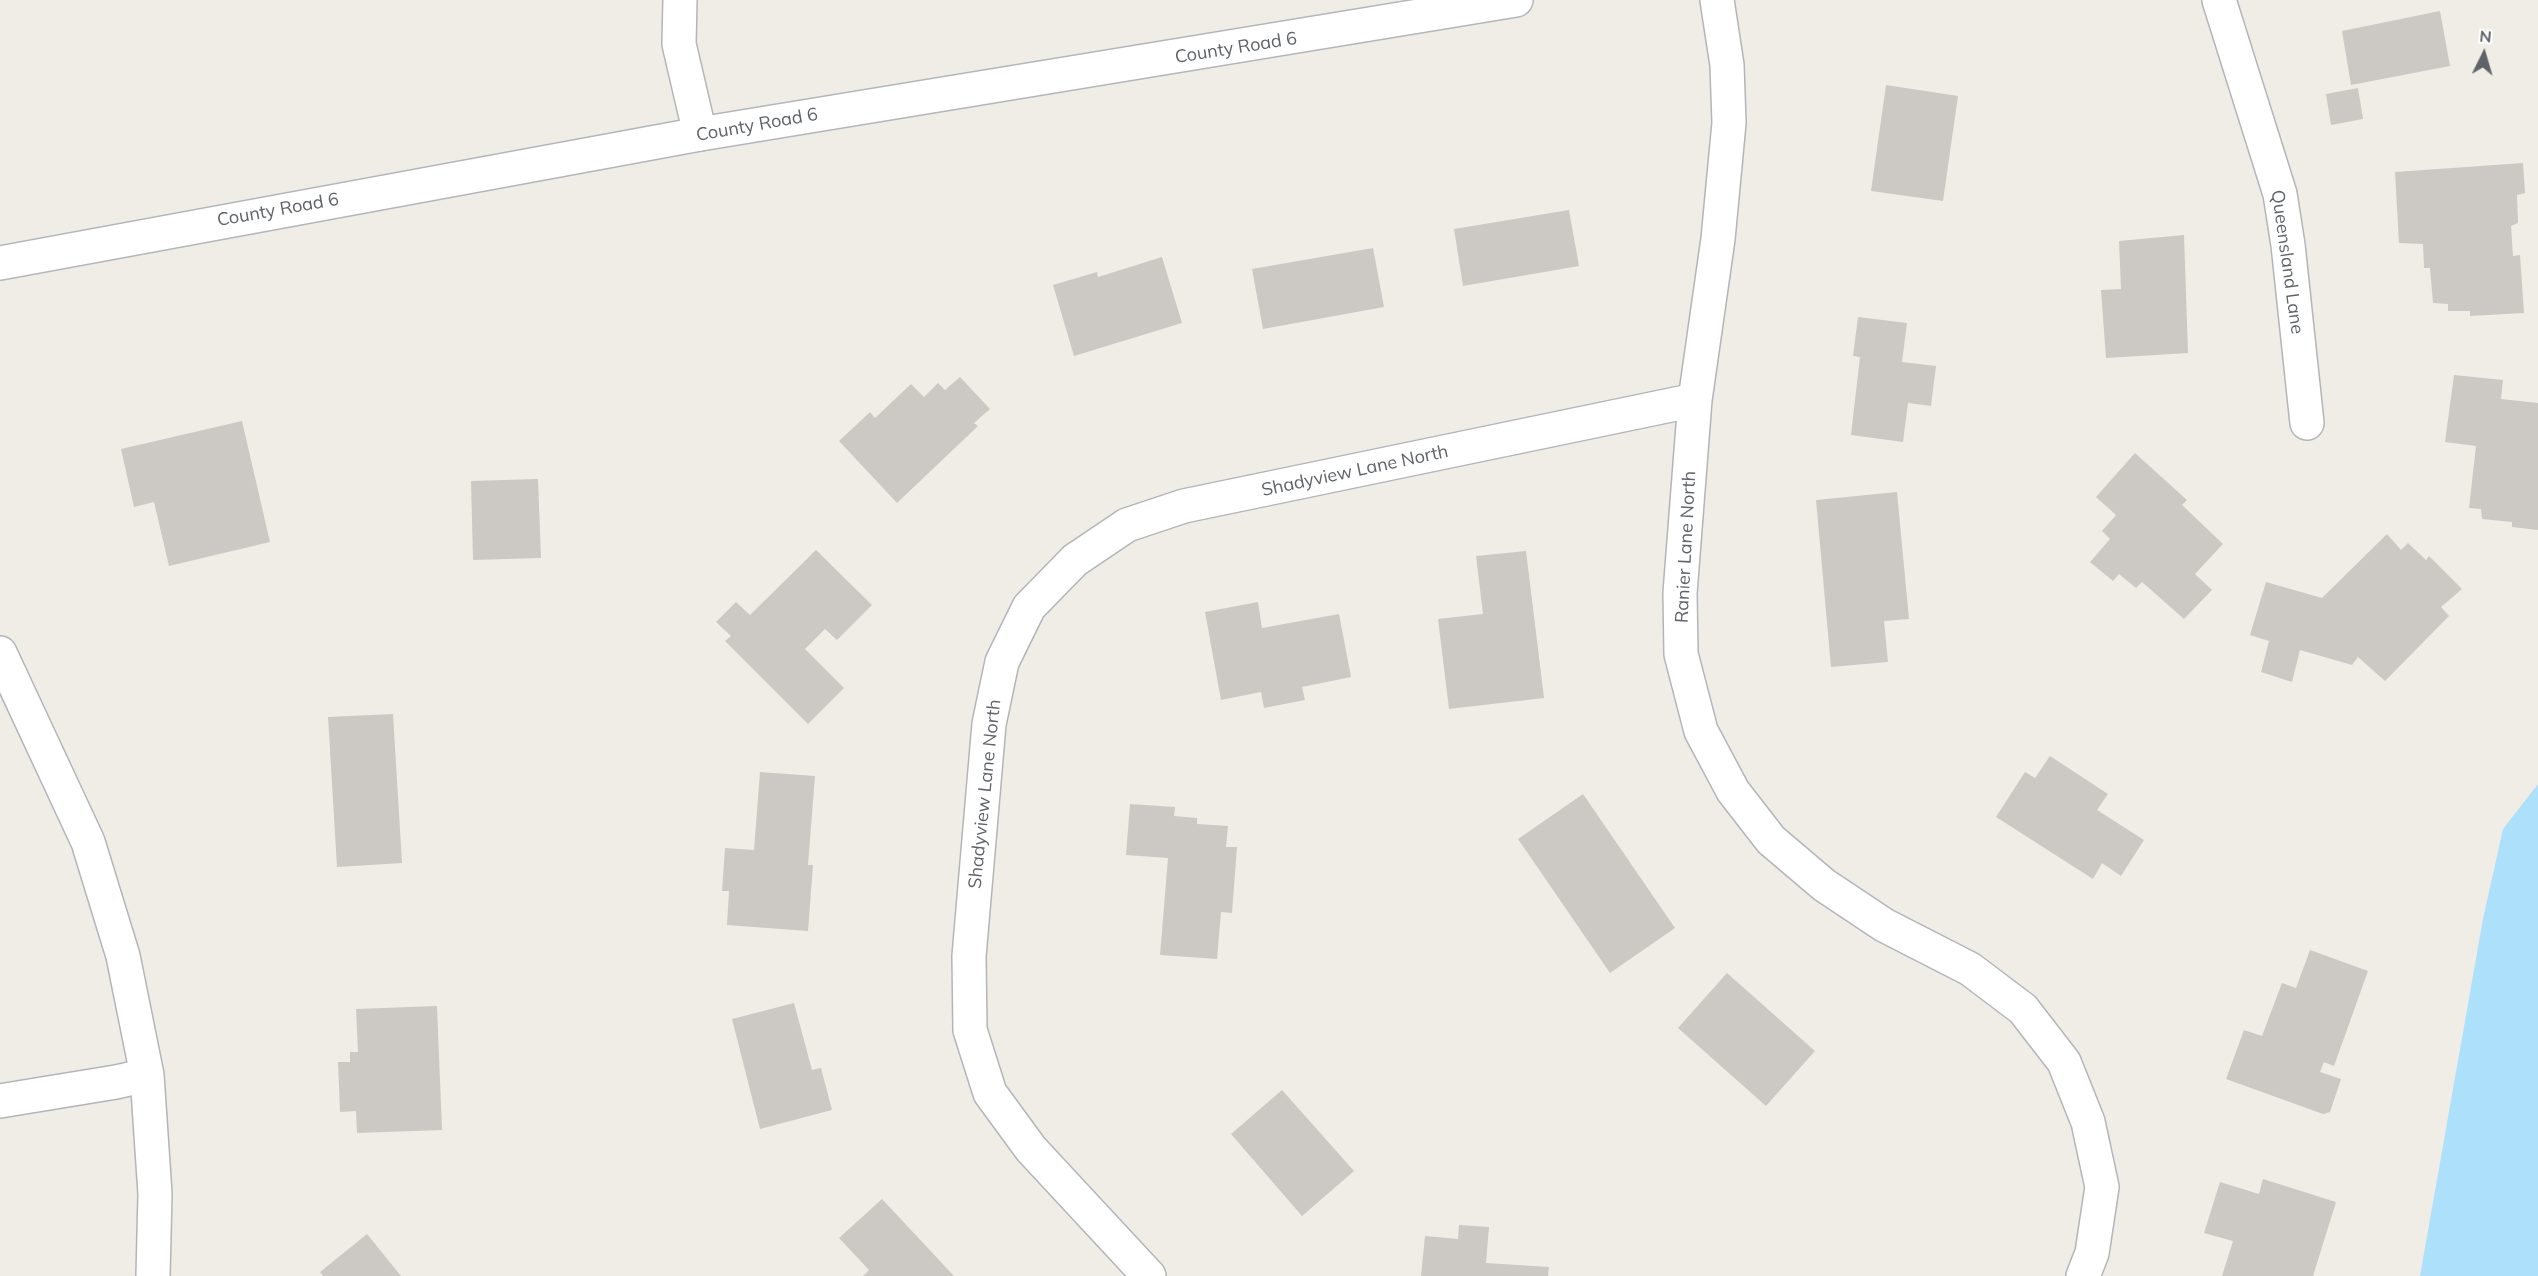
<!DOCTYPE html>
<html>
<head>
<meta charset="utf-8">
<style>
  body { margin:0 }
  #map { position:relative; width:2538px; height:1276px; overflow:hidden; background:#f0ede7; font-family:Mulish,sans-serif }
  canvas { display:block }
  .north { position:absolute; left:2454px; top:24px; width:60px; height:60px; -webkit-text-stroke:4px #fff; paint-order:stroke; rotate:5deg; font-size:16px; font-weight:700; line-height:24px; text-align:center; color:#5f6367 }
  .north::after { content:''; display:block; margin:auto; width:21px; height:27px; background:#5f6367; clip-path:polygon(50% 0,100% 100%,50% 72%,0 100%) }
</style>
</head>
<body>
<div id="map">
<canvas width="2538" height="1276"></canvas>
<div class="north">N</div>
</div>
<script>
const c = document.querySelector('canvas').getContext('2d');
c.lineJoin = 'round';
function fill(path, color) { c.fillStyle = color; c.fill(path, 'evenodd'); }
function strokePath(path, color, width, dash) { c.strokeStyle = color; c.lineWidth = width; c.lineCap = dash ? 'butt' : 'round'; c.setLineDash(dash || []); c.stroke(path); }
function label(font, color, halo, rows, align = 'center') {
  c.font = font + ' Mulish,sans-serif'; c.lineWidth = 6; c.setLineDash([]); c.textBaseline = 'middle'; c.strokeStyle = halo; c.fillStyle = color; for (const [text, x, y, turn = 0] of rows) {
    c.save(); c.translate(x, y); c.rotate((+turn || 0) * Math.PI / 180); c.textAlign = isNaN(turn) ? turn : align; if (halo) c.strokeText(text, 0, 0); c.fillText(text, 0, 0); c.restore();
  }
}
fill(new Path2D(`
  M2538 784V1276H2420L2483 919 2503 829Z`), '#ace0fb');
fill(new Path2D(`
  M2440 11 2450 66 2351 85 2342 31Z
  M1886 85 1958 96 1943 201 1871 191Z
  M2358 88 2363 119 2331 125 2326 94Z
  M2523 163 2525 193 2517 195 2518 223 2511 226 2513 256 2520 255 2524 313 2470 316V311H2448V304L2433 303 2430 268H2424L2423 244 2399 243 2395 172Z
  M1569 210 1579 266 1463 286 1454 229Z
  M2184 235 2188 353 2106 358 2101 290 2121 289 2119 241Z
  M1373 248 1384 307 1263 329 1252 269Z
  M1162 257 1182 323 1074 356 1053 285 1097 272 1098 277Z
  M1858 317 1907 323 1902 362 1936 366 1931 406 1908 403 1903 442 1851 435 1860 357 1853 356Z
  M2454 375 2503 380 2501 399 2538 403V530L2512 527V522L2482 519 2481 509 2469 508 2476 446 2445 442Z
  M960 377 990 409 974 423 978 426 897 503 839 441 870 412 875 418 911 384 924 397 938 383 945 390Z
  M242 421 270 542 169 566 154 502 134 507 121 449Z
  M2135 453 2187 500 2182 505 2223 544 2195 574 2212 590 2184 619 2142 582 2136 588 2119 574 2113 581 2090 562 2110 539 2102 531 2116 515 2096 497Z
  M538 479 541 558 473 560 471 481Z
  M1897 492 1909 619 1884 621 1888 662 1831 667 1816 500Z
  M2387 534 2401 550 2408 543 2426 560 2429 556 2462 589 2441 607 2449 616 2385 681 2358 657 2352 665 2300 650 2292 682 2261 672 2269 641 2250 635 2266 582 2322 598Z
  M816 550 872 605 837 640 825 629 805 649 844 688 808 724 725 641 731 636 716 622 736 602 750 615Z
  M1526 551 1544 698 1449 709 1438 619 1483 614 1476 556Z
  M1258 602 1262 628 1339 614 1351 677 1302 687 1305 700 1264 708 1261 692 1221 700 1205 612Z
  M393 714 402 863 337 867 328 717Z
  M2050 756 2108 794 2097 810 2144 840 2121 876 2102 863 2093 879 1996 817 2025 772 2035 778Z
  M760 772 815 776 808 865H813L808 931 727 925 729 891H722L725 848 754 850Z
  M1583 794 1675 928 1610 973 1518 839Z
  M1130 804 1175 807 1174 816 1197 818V824L1228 826 1226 847H1237L1232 913 1221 912 1217 959 1160 955 1168 858 1126 855Z
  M2310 950 2368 971 2334 1066 2324 1062 2320 1072 2341 1079 2330 1112 2323 1114 2226 1079 2244 1030 2262 1036 2282 983 2296 988Z
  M1727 973 1815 1051 1766 1106 1678 1028Z
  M794 1003 812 1070 821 1068 832 1110 760 1129 732 1019Z
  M437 1006 442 1130 357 1133 356 1111 340 1112 338 1062H350V1052H358L356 1009Z
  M1282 1090 1354 1171 1302 1216 1231 1134Z
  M2263 1179 2336 1202 2313 1276H2222L2233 1241 2204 1233 2220 1182 2259 1194Z
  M882 1199 954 1276H863L869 1270 839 1238Z
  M1459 1225 1489 1227 1486 1263 1549 1267 1548 1276H1421L1425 1236 1458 1239Z
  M367 1234 401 1276H323L320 1272Z`), '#ccc8c3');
const minor = new Path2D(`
  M680 0 679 44 700 134
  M1717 0 1727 65 1729 123 1718 239 1695 400 1680 593 1681 654 1701 731 1733 791 1771 840 1824 885 1884 925 1970 969 2023 1009 2064 1062 2088 1122 2102 1187 2092 1253 2083 1276
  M2219 0 2280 194 2288 245 2307 423
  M0 653 88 842 123 956 147 1075 155 1194 153 1276
  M0 1101 116 1082 147 1075
  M1149 1276 1031 1149 990 1093 970 1030 969 956 989 724 1002 662 1029 607 1075 560 1127 525 1184 506 1695 400`);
const secondary = new Path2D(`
  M0 263 700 134 1516 0`);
strokePath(minor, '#b2b5b9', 36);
strokePath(secondary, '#b3b7bb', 36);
strokePath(minor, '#fff', 33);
strokePath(secondary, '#fff', 33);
label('18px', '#5f6367', '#fff', [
  ["County Road 6",1236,48,-9],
  ["County Road 6",757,125,-10],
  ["County Road 6",278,210,-10],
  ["Queensland Lane",2287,262,82],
  ["Shadyview Lane North",1355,471,-12],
  ["Ranier Lane North",1686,547,-87],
  ["Shadyview Lane North",985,794,-84]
]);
</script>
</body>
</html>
